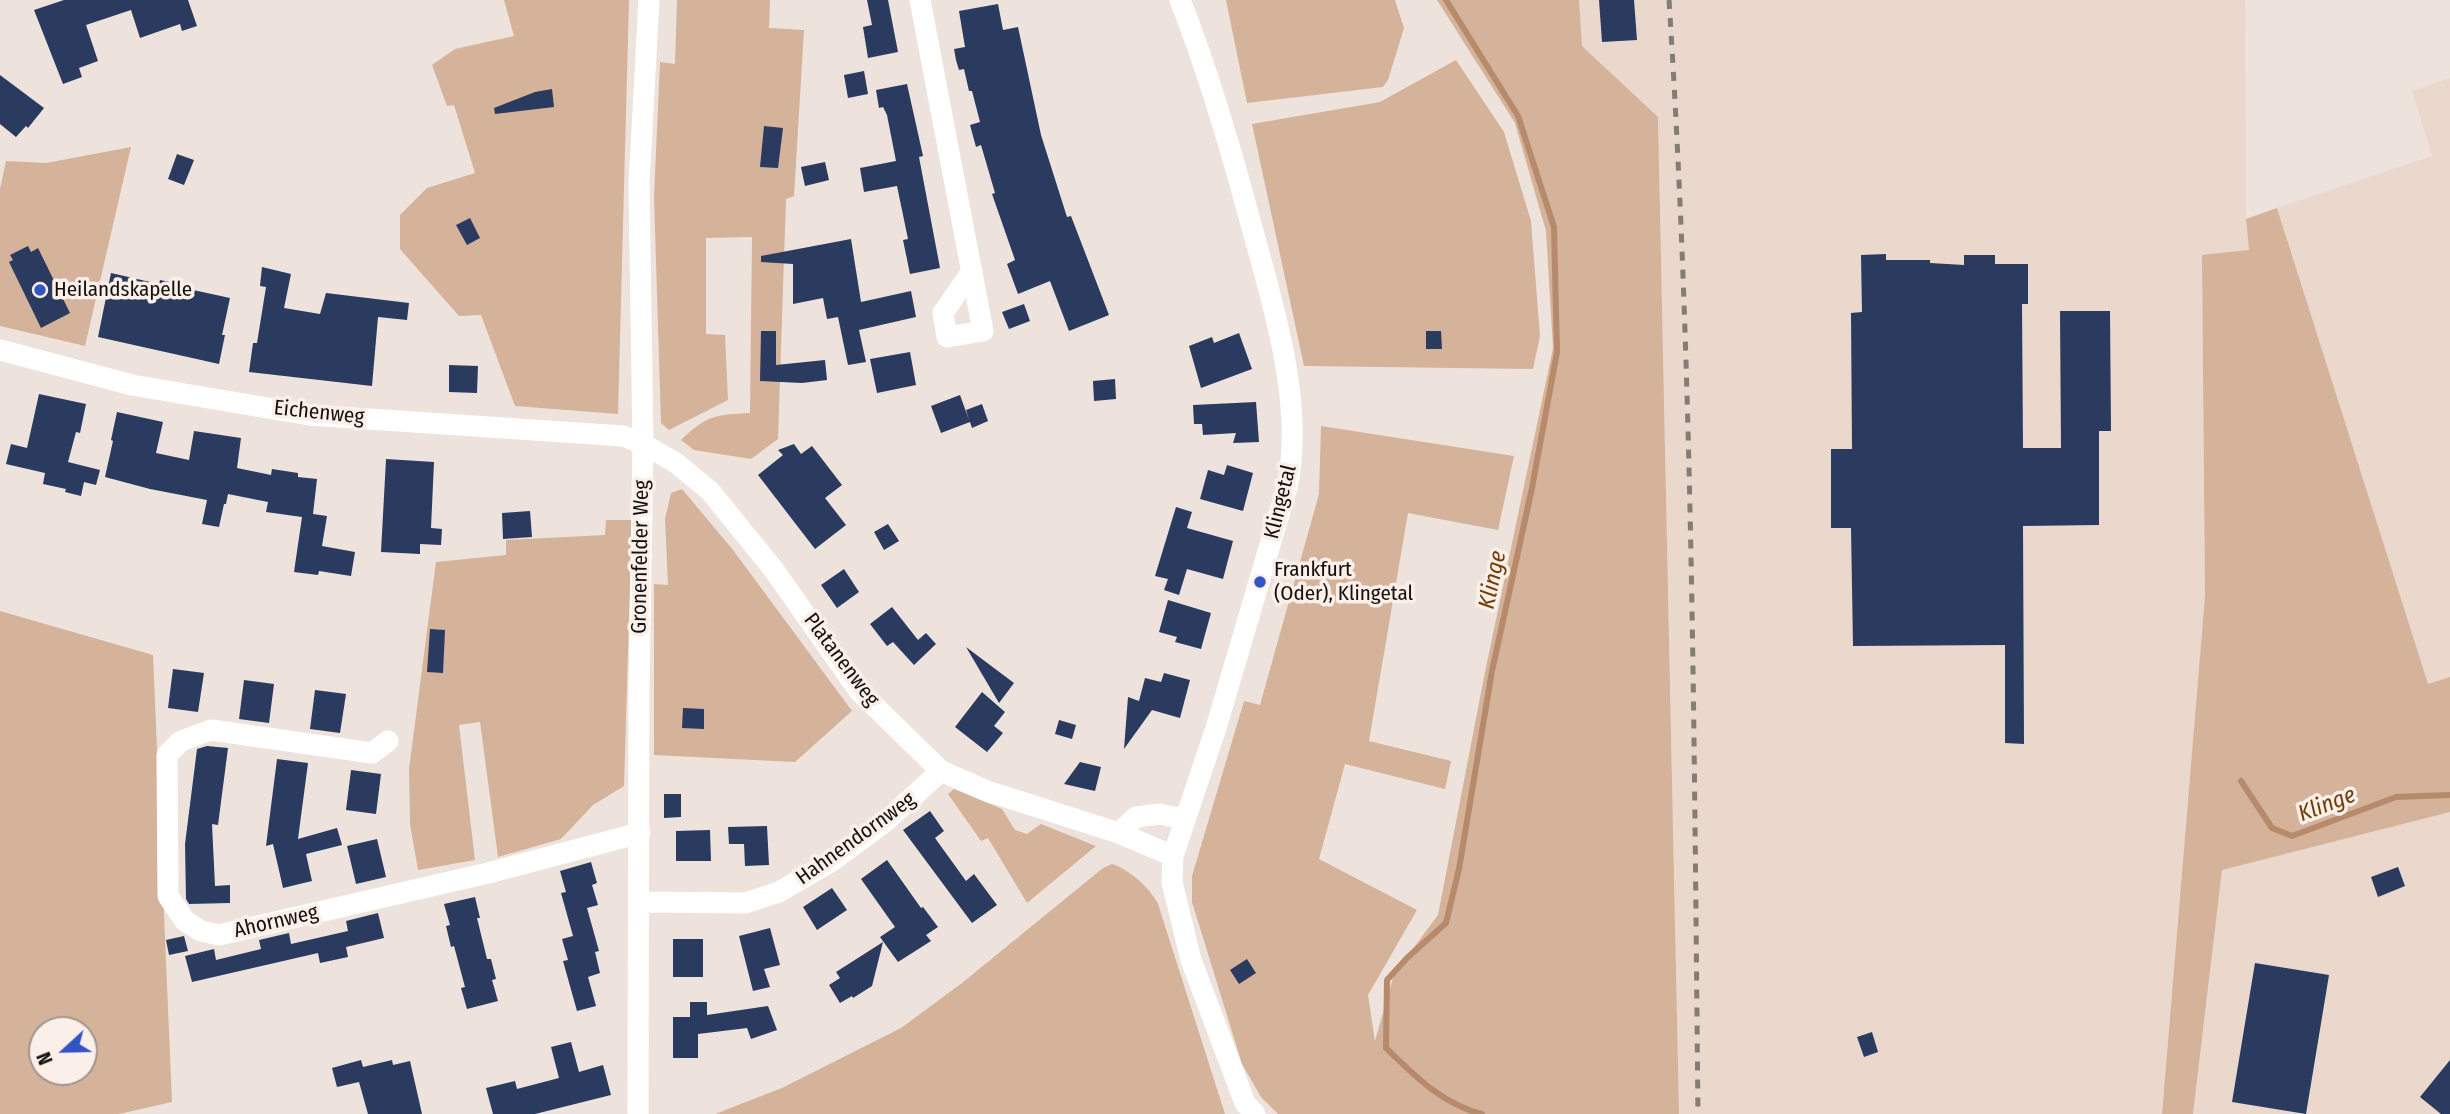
<!DOCTYPE html>
<html>
<head>
<meta charset="utf-8">
<style>
  body { margin:0 }
  #map { position:relative; width:2450px; height:1114px; overflow:hidden; background:#ede3dc; font-family:"Fira Sans Condensed",sans-serif }
  canvas { display:block }
  .north { position:absolute; left:28px; top:1016px; width:70px; height:70px; box-sizing:border-box; background:#fbf0e9; border:2px solid #9f9691; border-radius:50%; rotate:248deg; font-size:19px; font-weight:700; line-height:28px; text-align:center; color:#14100e }
  .north::after { content:''; display:block; margin:auto; width:24px; height:32px; background:#3255c6; clip-path:polygon(50% 0,100% 100%,50% 72%,0 100%) }
</style>
</head>
<body>
<div id="map">
<canvas width="2450" height="1114"></canvas>
<div class="north">N</div>
</div>
<script>
const c = document.querySelector('canvas').getContext('2d');
c.lineJoin = 'round';
function fill(path, color) { c.fillStyle = color; c.fill(path, 'evenodd'); }
function strokePath(path, color, width, dash) { c.strokeStyle = color; c.lineWidth = width; c.lineCap = dash ? 'butt' : 'round'; c.setLineDash(dash || []); c.stroke(path); }
function label(font, color, halo, rows, align = 'center') {
  c.font = font + ' "Fira Sans Condensed",sans-serif'; c.lineWidth = 7; c.setLineDash([]); c.textBaseline = 'middle'; c.strokeStyle = halo; c.fillStyle = color; for (const [text, x, y, turn = 0] of rows) {
    c.save(); c.translate(x, y); c.rotate((+turn || 0) * Math.PI / 180); c.textAlign = isNaN(turn) ? turn : align; if (halo) c.strokeText(text, 0, 0); c.fillText(text, 0, 0); c.restore();
  }
}
fill(new Path2D(`
  M1579 0H2245L2246 219 2249 250 2202 256 2205 596 2162 1114H1679L1658 117 1582 46Z
  M2450 78V677L2428 685 2277 208 2432 156 2412 91Z
  M2448 811 2450 812V1114H2193L2222 869Z`), '#ead8cd');
fill(new Path2D(`
  M504 0H629L618 414 515 406 481 315 459 316 400 249V215L427 188 475 173 454 105 447 106 432 65 455 49 514 36Z
  M677 0H770L769 28 804 30 794 196 786 199 778 439 751 459 694 450 681 440C707 415 715 415 750 413L752 237 706 238V334L725 335 728 400 669 430 661 423 654 197 660 62 675 64Z
  M1226 0H1395L1404 28 1388 80 1383 87 1247 103Z
  M1437 0H1579L1582 46 1658 117 1679 1114H1278L1261 1097 1242 1064 1192 902V876L1244 701 1260 705 1319 494 1321 426 1514 456 1498 530 1408 513 1369 741 1451 761 1445 789 1345 764 1319 859 1417 910 1368 995 1375 1041 1394 974 1438 915 1485 672 1553 348 1546 231 1515 123Z
  M1456 60 1504 132 1531 221 1540 336 1533 369 1304 366 1252 124 1380 102Z
  M131 147 85 346 0 326V189L6 161 46 163Z
  M2277 208 2428 684 2450 677V812L2222 870 2193 1114H2162L2205 596 2202 255 2249 250 2246 219Z
  M682 489 733 550 852 711 795 762 654 755V584L668 585 665 519 671 493Z
  M606 520H632L624 786 593 805 561 839 498 857 480 722 459 725 475 860 418 870 410 824 409 769 436 562 506 555V540L605 535Z
  M0 611 153 655 172 1102 119 1114H0ZM42 1030H84V1072H42Z
  M954 789 1002 809 1015 830 1027 834 1041 824 1096 846 1027 903 988 838 981 841 948 794Z
  M1112 864C1129 869 1151 889 1158 904L1225 1114H715L782 1088 901 1028 962 983 1103 868Z`), '#d5b29a');
strokePath(new Path2D(`
  M1446 0 1518 116 1554 227 1557 352 1532 488 1492 671 1459 869 1446 923 1407 958 1387 980 1386 1048C1414 1075 1443 1105 1482 1114
  M2241 781 2272 828 2292 836 2396 797 2450 795`), '#b68a6b', 6);
fill(new Path2D(`
  M64 0H188L197 26 182 31 180 24 140 38 131 10 86 25 98 61 79 68 82 77 63 84 34 10Z
  M867 0H888L898 52 868 58 863 27 872 25Z
  M1599 0H1634L1637 40 1602 42Z
  M998 4 1003 30 1018 27 1041 135 1067 217 1071 216 1109 315 1069 331 1050 281 1018 294 1007 264 1015 260 992 194 995 193 981 145 976 147 970 125 980 122 972 91H969L964 69 959 70 956 60 954 49 965 47 959 11Z
  M864 71 868 94 848 98 844 75Z
  M0 75 44 108 28 128 26 126 16 137 0 124Z
  M907 84 923 156 919 157 940 268 910 274 903 240 908 239 897 186 864 192 860 168 896 161 887 115 883 107 879 108 876 90Z
  M552 89 554 107 495 114 494 108 535 92Z
  M764 126 783 128 778 168 760 167Z
  M177 154 194 160 184 185 168 179Z
  M825 162 829 180 805 186 801 167Z
  M470 218 480 238 467 245 456 225Z
  M851 239 861 302 911 291 916 317 859 330 866 362 848 365 838 317 827 319 823 298 793 304V264L761 262V256Z
  M28 246 31 252 38 248 70 313 41 328 9 262 13 260 10 255Z
  M1886 254V260H1930V263L1964 265V255H1995V264H2028V304H2022L2023 448H2061L2060 311H2110L2111 431H2099V525L2023 526 2024 744 2005 743V645L1853 646 1851 528H1831V449H1852L1851 313 1862 312 1861 255Z
  M262 267 291 274 284 308 320 314 326 293 409 303 407 320 378 317 372 386 249 372 253 343H257L266 287 260 286Z
  M111 273 159 284 160 280 184 285V288L230 298 222 335H225L219 364 98 337Z
  M1024 304 1030 321 1009 329 1002 312Z
  M761 331H776V365L825 360 827 380 802 383 760 381Z
  M1426 331H1441L1442 349H1426Z
  M1239 333 1252 369 1201 388 1189 346 1212 337 1214 343Z
  M910 352 916 385 877 393 870 359Z
  M449 365 478 366 477 393 449 392Z
  M1115 379 1116 399 1094 401 1093 381Z
  M39 394 86 404 80 433 76 432 68 462 100 470 96 485 84 482 81 496 65 492 66 489 43 484 45 473 6 464 11 444 27 448Z
  M960 395 969 420 966 410 982 404 988 421 972 428 970 422 941 433 931 406Z
  M1256 402 1259 442 1233 443 1236 433 1203 435 1202 424H1194L1193 405Z
  M117 412 163 422 156 453 189 460 194 431 241 438 237 468 271 475 272 469 298 473V477L317 479 313 514 327 516 322 546 355 552 351 576 319 571 318 575 294 572 302 517 266 512 268 502 228 494 226 504H224L219 527 202 524 207 500 150 489 105 477 113 441 111 440Z
  M794 444 801 454 812 446 842 485 825 498 846 525 815 549 758 475 783 455 778 450Z
  M386 459 434 462 431 528 442 529 441 545 420 544V554L381 552Z
  M1227 465 1253 473 1243 511 1200 499 1208 470 1224 475Z
  M1176 507 1192 512 1187 528 1233 541 1223 579 1187 569 1179 595 1164 590 1168 579 1155 576Z
  M530 511 532 537 503 539 502 513Z
  M888 524 899 541 884 550 874 532Z
  M844 569 859 592 837 608 821 585Z
  M1168 600 1211 613 1201 649 1175 642 1177 637 1159 632Z
  M892 607 918 640 926 633 936 644 914 665 893 642 887 646 870 624Z
  M430 629 445 630 443 673 427 672Z
  M966 647 1014 683 999 703Z
  M173 669 204 673 198 712 168 708Z
  M1164 673 1190 680 1180 718 1152 710 1124 749 1128 697 1139 701 1145 678 1161 682Z
  M244 680 274 684 269 723 239 719Z
  M315 690 346 694 340 733 310 729Z
  M982 692 1005 712 994 726 1003 733 987 752 955 727Z
  M683 708 704 709V729L682 728Z
  M1059 720 1076 725 1072 739 1055 734Z
  M207 746 228 748 218 825 212 824 215 886 230 885V903L189 904 186 899 185 844 197 749Z
  M277 759 308 763 298 839 337 828 342 845 306 854 312 881 283 888 273 844 266 846Z
  M1080 762 1101 767 1095 791 1064 784Z
  M351 770 381 774 376 814 346 810Z
  M664 794H681V817L664 818Z
  M930 811 944 831 935 838 966 881 974 874 997 905 972 923 903 830Z
  M767 826 769 865 745 866 744 844H729L728 827Z
  M710 830 711 861H676V831Z
  M377 839 386 877 356 884 347 846Z
  M887 860 921 908 923 907 938 927 926 935 931 941 898 962 880 937 895 927 861 879Z
  M591 862 597 883 592 885 598 905 587 908 599 951 595 952 600 973 588 977 596 1006 577 1011 563 961 568 960 562 939 573 936 561 893 566 892 560 871Z
  M2398 867 2405 886 2378 897 2371 877Z
  M832 888 847 910 817 930 803 907Z
  M475 897 480 918H477L487 959H491L496 979 492 980 498 1001 467 1009 461 988 465 987 454 946 451 947 446 926 450 925 444 904Z
  M378 913 384 938 346 947 348 957 320 963 318 953 192 982 185 956 214 949 216 960 261 949 259 940 289 933 291 944 348 931 346 921Z
  M770 928 780 965 764 969 770 987 753 991 739 936Z
  M184 936 188 951 169 955 166 940Z
  M673 939H703V977H673Z
  M883 942 872 986 853 998 852 996 840 1003 829 985 840 978 836 972Z
  M1247 959 1256 973 1239 984 1230 970Z
  M2255 963 2329 975 2306 1114 2232 1102Z
  M690 1002H707V1015L768 1006 777 1030 751 1039 747 1028 698 1034V1058H673V1017H690Z
  M1872 1032 1878 1052 1864 1057 1857 1037Z
  M571 1042 579 1072 603 1065 611 1095 535 1114H493L486 1088 515 1081 517 1089 559 1078 551 1047Z
  M361 1060 363 1067 392 1060 393 1065 410 1061 422 1114H368L359 1082 337 1087 332 1068Z
  M2450 1060V1114H2441L2420 1097Z`), '#2b3a5f');
strokePath(new Path2D(`
  M920 0 983 331 947 337 943 313 972 271
  M1180 0C1209 73 1231 149 1251 224 1273 304 1305 406 1287 487L1216 728 1173 856 1172 882 1191 960 1245 1103 1255 1114
  M0 350 132 385 309 415 623 436 643 444 676 463 710 491 774 570 859 691 941 771 987 791 1119 833 1173 856
  M388 741 372 753 211 730 181 741 167 755 168 896 185 921 201 931 219 935 488 873 640 833
  M1119 833 1136 817 1160 814 1183 819
  M639 902 745 903 779 892 832 861 886 821 941 771
  M638 1114 639 689 643 444 639 184 649 0`), '#fff', 21);
strokePath(new Path2D(`
  M1669 0C1693 371 1694 742 1698 1114`), '#837c77', 5, [9, 9]);
for (const [x, y, r, color] of [
  [40,290,7,"#3255c6"],
  [1260,582,7,"#3255c6"]
]) { const dot = new Path2D(); dot.arc(x, y, r, 0, 2 * Math.PI); c.fillStyle = color; c.fill(dot); strokePath(dot, '#fbf0e9', 2.5); }
label('21px', '#14100e', '#fbf0e9', [
  ["Heilandskapelle",54,290],
  ["Frankfurt",1274,570],
  ["(Oder), Klingetal",1274,594]
], 'left');
label('21px', '#14100e', '#fbf0e9', [
  ["Eichenweg",319,413,6],
  ["Klingetal",1281,502,-76],
  ["Gronenfelder Weg",641,557,-89],
  ["Platanenweg",841,660,53],
  ["Hahnendornweg",856,839,-36],
  ["Ahornweg",276,922,-13]
]);
label('italic 23px', '#733b05', '#fbf0e9', [
  ["Klinge",1493,580,-78],
  ["Klinge",2327,805,-21]
]);
</script>
</body>
</html>
